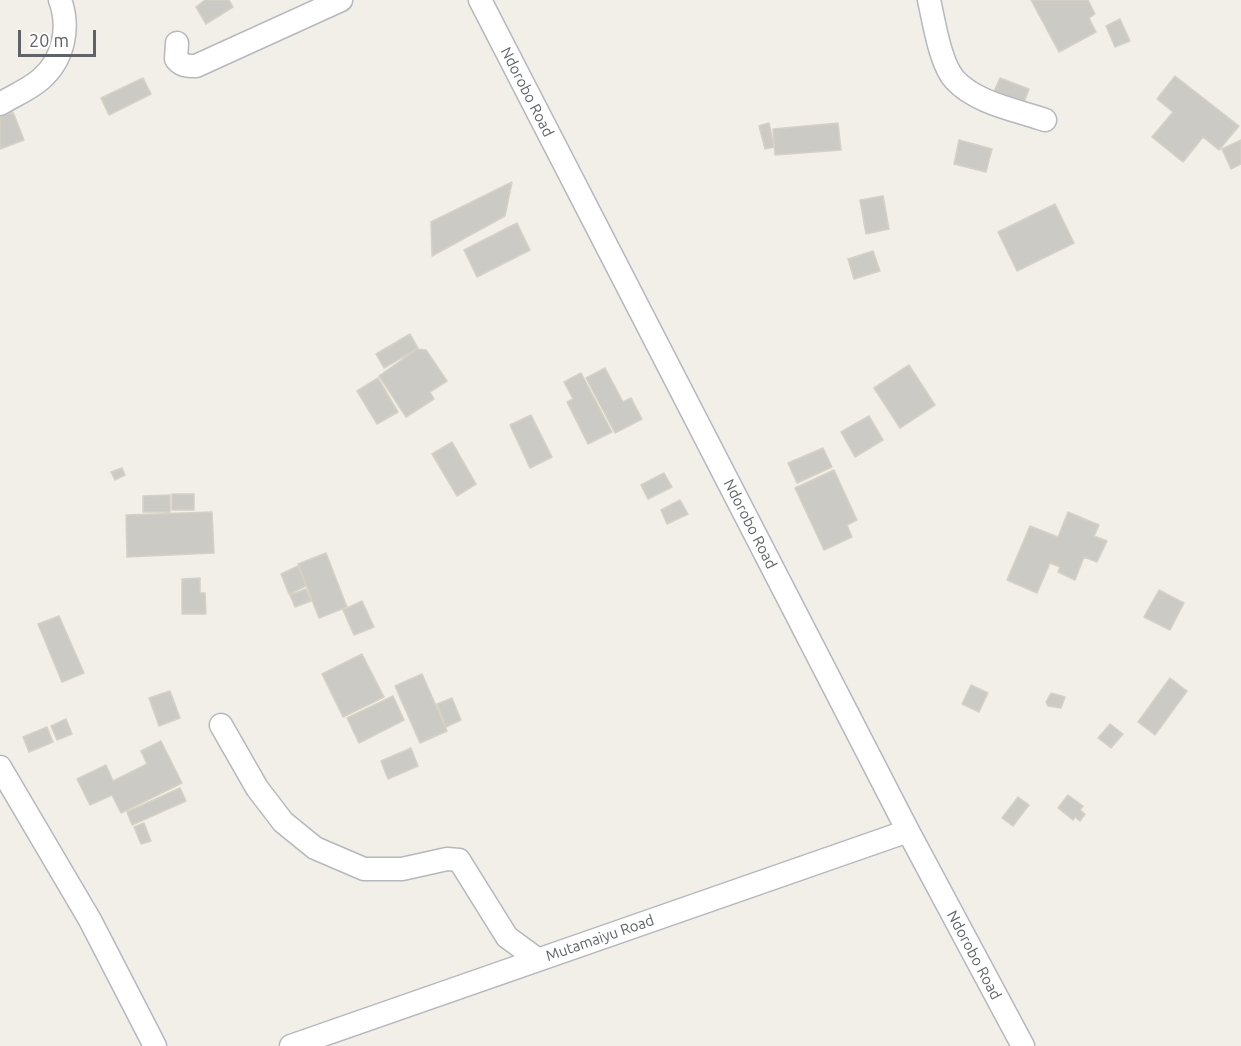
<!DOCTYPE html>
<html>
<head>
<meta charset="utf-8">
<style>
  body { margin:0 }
  #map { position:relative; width:1241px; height:1046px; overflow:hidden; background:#f1efe8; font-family:Ubuntu,sans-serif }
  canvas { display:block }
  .scale { position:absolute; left:18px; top:30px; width:78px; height:27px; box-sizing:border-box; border:3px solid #5f6368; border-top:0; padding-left:8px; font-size:18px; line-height:21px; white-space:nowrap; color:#5f6368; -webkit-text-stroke:4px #fff; paint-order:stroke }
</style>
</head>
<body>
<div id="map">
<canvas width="1241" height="1046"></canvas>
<div class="scale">20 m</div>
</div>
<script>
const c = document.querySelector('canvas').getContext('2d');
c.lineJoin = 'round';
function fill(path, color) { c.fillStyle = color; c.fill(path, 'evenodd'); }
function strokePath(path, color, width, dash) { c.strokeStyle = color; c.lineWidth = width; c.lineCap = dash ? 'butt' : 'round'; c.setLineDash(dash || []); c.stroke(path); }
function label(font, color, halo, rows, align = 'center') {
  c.font = font + ' Ubuntu,sans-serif'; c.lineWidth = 4.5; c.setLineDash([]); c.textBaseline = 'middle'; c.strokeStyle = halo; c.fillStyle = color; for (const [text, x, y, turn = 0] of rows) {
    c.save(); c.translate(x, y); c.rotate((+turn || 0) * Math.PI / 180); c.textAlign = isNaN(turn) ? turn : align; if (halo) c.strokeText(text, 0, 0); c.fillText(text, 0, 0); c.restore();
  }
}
const building = new Path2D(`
  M229 0 233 7 206 24 196 7 205 0Z
  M1031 0H1088L1095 14 1089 18 1096 32 1059 52Z
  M1120 19 1130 41 1115 47 1106 26Z
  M1175 76 1239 126 1219 150 1203 137 1183 162 1152 137 1173 112 1157 99Z
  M143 78 151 94 109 115 101 98Z
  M1000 78 1029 89 1023 105 993 94Z
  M13 112 24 140 0 149V117Z
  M769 123 774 147 765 149 759 126Z
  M838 123 841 150 775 155 773 129Z
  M959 140 992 149 986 172 954 164Z
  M1241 140V164L1231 169 1222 149Z
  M512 182 505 216 432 256 431 222Z
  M883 196 889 229 866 234 860 200Z
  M1055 204 1074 243 1017 271 998 232Z
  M517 223 530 250 477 277 464 250Z
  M873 251 880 271 854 279 848 259Z
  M410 334 418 348 384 368 376 354Z
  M417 349 426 350 447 381 430 392 434 399 406 417 379 376Z
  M909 365 935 405 900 428 874 388Z
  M605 368 623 402 631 398 642 419 615 433 586 378Z
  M581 373 612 432 588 444 567 402 573 399 564 382Z
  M378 378 398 412 377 424 357 391Z
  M531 415 552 457 530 468 510 425Z
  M869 416 883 440 855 457 841 432Z
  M452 442 476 484 457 496 432 454Z
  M823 448 832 467 797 483 788 463Z
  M122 468 125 475 115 480 111 472Z
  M834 470 857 520 847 525 852 537 824 550 795 488Z
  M664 473 672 487 648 499 641 485Z
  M172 494H194V510H172Z
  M170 495V512H143V496Z
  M680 500 688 514 667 524 661 510Z
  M212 512 214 553 127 557 126 515Z
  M1068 512 1099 525 1094 536 1107 541 1097 562 1084 557 1075 580 1058 572 1060 567 1050 563 1037 593 1007 580 1030 526 1058 537Z
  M326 553 347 607 319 618 298 564Z
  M298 566 306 586 289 594 281 574Z
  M200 578V593H205L206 614H182V579Z
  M306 589 311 601 295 607 290 595Z
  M1159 590 1184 603 1170 630 1144 617Z
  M362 601 374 627 354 635 343 610Z
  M59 616 84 673 62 682 38 624Z
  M362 654 384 697 343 717 322 674Z
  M422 674 447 731 420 743 395 686Z
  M1170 678 1187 691 1155 735 1138 722Z
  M971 685 988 693 979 712 962 704Z
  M170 691 180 718 159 726 149 698Z
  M1051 693 1065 697 1061 708 1048 706 1046 702Z
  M393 696 404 720 359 743 347 718Z
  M452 698 461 720 446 727 437 704Z
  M66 719 72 734 57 740 51 726Z
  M1110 724 1123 734 1111 748 1098 738Z
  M47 727 53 742 29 752 23 737Z
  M161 741 182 783 121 813 112 795 90 805 77 779 106 765 113 781 147 764 141 751Z
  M411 748 418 766 388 779 381 761Z
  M180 788 186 801 132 825 127 812Z
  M1068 795 1083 806 1080 810 1085 814 1080 821 1075 817 1073 820 1058 808Z
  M1018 797 1029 805 1013 826 1002 818Z
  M144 823 151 841 141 844 134 827Z`);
fill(building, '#cccac5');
strokePath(building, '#d6d1c6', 1.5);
const street = new Path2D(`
  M480 0 908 831 1023 1046
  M929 0C934 21 940 64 955 80 976 103 1016 110 1045 120
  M177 43 176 59C182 66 187 66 196 66L341 0
  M0 104C13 96 30 89 41 79 64 59 70 27 60 0
  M221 725 257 788 283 822 315 848 364 869H402L447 859 459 860 507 937 537 959
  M0 767 90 920 155 1046
  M291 1046 908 831`);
strokePath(street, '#b5b8bc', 25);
strokePath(street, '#fff', 22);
label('15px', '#5f6368', '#fff', [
  ["Ndorobo Road",527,92,63],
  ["Ndorobo Road",750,524,63],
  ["Mutamaiyu Road",600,938,-19],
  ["Ndorobo Road",974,955,62]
]);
</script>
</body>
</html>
